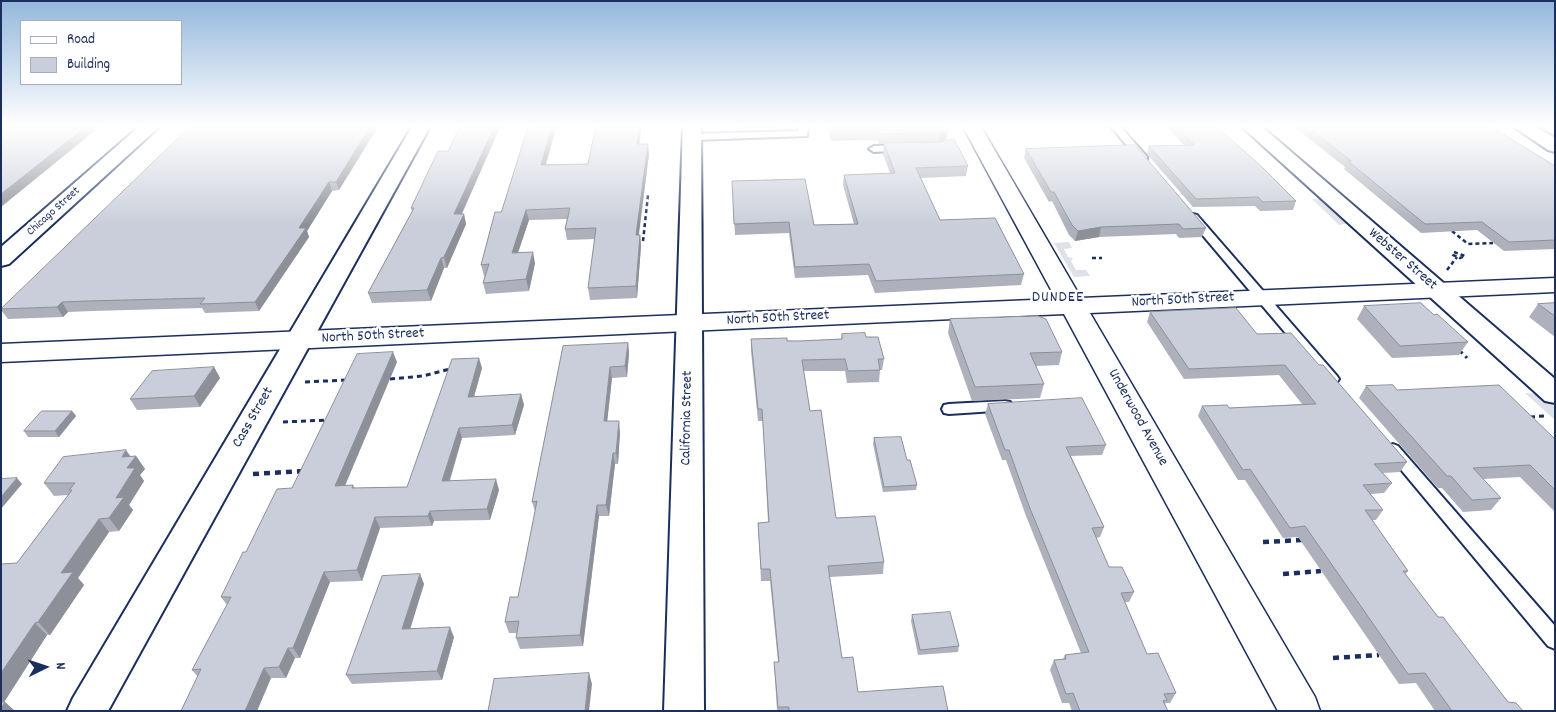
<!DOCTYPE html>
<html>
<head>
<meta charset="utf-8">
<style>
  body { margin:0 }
  #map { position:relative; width:1556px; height:712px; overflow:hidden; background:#fff; font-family:Dekko,sans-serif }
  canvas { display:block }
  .frame { position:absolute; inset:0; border:2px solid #1b2f5e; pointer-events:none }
  .legend { position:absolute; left:20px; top:20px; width:162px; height:65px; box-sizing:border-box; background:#fff; border:1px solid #a4acbf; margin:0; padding:6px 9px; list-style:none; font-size:15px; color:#1b2f5e }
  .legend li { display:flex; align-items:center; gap:10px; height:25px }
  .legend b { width:25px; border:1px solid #a4acbf }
  .north { position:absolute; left:20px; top:642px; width:50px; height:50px; -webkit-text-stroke:4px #fff; paint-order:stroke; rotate:86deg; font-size:14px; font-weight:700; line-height:20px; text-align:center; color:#1b2f5e }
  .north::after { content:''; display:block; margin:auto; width:18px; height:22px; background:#1b2f5e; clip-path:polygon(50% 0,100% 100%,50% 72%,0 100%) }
</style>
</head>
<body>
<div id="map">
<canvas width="1556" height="712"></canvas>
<div class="frame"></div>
<ul class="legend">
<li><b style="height:6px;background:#fff"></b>Road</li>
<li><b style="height:14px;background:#caceda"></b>Building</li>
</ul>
<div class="north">N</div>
</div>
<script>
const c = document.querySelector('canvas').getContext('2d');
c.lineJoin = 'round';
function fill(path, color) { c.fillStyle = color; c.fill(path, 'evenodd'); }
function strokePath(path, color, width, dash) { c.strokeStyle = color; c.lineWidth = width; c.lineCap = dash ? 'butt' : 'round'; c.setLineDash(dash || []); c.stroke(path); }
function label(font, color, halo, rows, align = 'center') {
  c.font = font + ' Dekko,sans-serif'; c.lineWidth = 5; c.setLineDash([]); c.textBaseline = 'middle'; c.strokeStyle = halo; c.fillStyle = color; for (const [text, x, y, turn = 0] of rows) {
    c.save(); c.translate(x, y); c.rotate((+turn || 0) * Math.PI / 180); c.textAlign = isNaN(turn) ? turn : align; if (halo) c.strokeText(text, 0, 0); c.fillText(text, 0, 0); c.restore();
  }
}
fill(new Path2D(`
  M1312 199H1322L1349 223 1339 225Z
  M1069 242 1072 248 1064 249 1068 257 1073 258 1071 261 1076 270H1086L1090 276 1074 277 1054 243Z
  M1525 393 1541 394 1555 407V420Z`), '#dee1e7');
const lane = new Path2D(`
  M798 125H808L807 136 692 140 687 137 692 134 799 131Z
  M1110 125H1119L1147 157V161H1139Z
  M901 145 904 146V150L874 152 869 149 874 146Z
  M1193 214 1197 215 1337 376 1339 379 1337 382H1327L1189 219 1187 217Z
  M1005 401 1010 402 1012 406 1010 410 949 414 944 413 942 409 944 405 949 404Z
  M1393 444 1398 446 1555 626V649L1548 646 1388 454 1385 450 1388 446Z`);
const street = new Path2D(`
  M141 125H161L9 264 1 266V247Z
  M413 125H431L108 711H67L73 698Z
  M683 125H701L704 711H664Z
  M1240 125H1260L1555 379V403L1545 401Z
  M1511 125H1533L1555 138V152L1548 150Z`);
const secondary = new Path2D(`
  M962 125H980L1081 298 1555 278V292L1090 313 1315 697 1320 711H1278L1064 314 1 362V344L1056 299Z`);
strokePath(lane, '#1b2f5e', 4);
strokePath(street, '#1b2f5e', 4);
strokePath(secondary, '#1b2f5e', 3);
strokePath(new Path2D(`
  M1452 231 1468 244 1493 243
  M643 241 648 195
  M1454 252 1465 256 1460 258 1453 255Z
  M1092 258H1102
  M1447 270 1457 257`), '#1b2f5e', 2.5, [4, 3]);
strokePath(new Path2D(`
  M1459 350 1467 358
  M390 379 423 376 450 369
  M305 382 346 380
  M1530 417 1544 416
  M283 422 329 420`), '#1b2f5e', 3, [5, 4]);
strokePath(new Path2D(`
  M253 474 304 471
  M1263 542 1303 540
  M1283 574 1321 571
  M1333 658 1379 655`), '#1b2f5e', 4.5, [6, 5]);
fill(lane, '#fff');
fill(street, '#fff');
fill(secondary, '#fff');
fill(new Path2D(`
  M379 125 339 190 332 191 307 231 309 237 259 311 205 313 202 308 93 311 68 312 63 317 8 319 1 310V308Z
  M461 125H501L462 214H464L466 224 447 268H444L431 301 372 303 368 293 412 212 411 208 448 151Z
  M596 125H642L639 144 649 154 639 235H640L641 246 637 298 590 300 588 288 595 239 567 240 565 229 567 219 529 220 518 253 535 263 529 291 486 294 483 283 485 276H484L481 265 501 212 546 165 588 164Z
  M737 125H793V127L737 129Z
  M827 125H945L948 130 946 140 968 166 966 176 921 178 940 220 1024 274 1021 285 875 293 868 275 795 278 789 233 735 235 732 181 814 225 854 224 843 185 844 175 890 173 883 154 884 144H879L878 141 864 140 831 141Z
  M1165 125H1215L1296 201 1293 210 1260 211 1255 206 1193 207 1147 154 1149 146 1184 145Z
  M1292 125H1488L1555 166V249L1504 251 1477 230 1421 233 1344 169 1345 167Z
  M1026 149 1206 228 1202 237 1179 238 1176 234 1099 237 1075 241 1069 235 1052 201 1049 202 1024 158Z
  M1555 303V337L1529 317 1538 304Z
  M1364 306 1434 315 1468 342 1459 355 1392 358 1357 319Z
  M1150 312 1257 334 1319 365 1407 462 1400 472 1383 473 1392 483 1384 493 1371 494 1383 510 1376 520H1372L1408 571 1405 574 1438 617 1508 702 1523 711H1435L1416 683 1399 684 1298 537 1283 538 1245 480H1238L1198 416 1202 406 1229 408 1302 404 1279 375 1184 379 1147 322Z
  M950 319 1062 352 1059 365 1036 366 1044 384 1040 398 972 401 948 333Z
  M842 334 866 337 884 359 882 370H880L879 382 847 383 845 371H803L810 411 836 518 884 562 883 574 830 577 842 658 858 692 948 711H777L774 662H778L770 581H761L758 523 768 522 763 421H758L751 351V339L799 341 841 339Z
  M628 343 629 353 627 377 612 378 607 421 620 432 618 464H615L609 516H599L583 646 520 649 516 638 517 633H509L505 622 518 597 535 511 532 502 563 346Z
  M397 362 345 486 353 485 355 488 407 487 482 368 474 397 521 394 524 405 515 435 462 438 450 481 499 490 490 520 434 521 432 526 380 528 362 581 330 582 300 658H295L286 678H271L257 711H181L198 677 192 670 227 605 221 597 246 552 292 488Z
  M214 367 220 378 200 407 137 410 130 399Z
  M1366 386 1397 390 1555 439V512L1520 477 1483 479 1501 498 1491 510 1463 512 1442 488H1438L1359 398Z
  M988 404 1106 445 1102 455 1071 456 1104 527 1100 537 1096 538 1109 567 1134 592 1129 602H1125L1147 654 1176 693 1170 703H1166L1165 704 1168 711H1072L1069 703H1062L1050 670 1054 660 1063 659 1065 655 1081 653 1026 516 1006 460H1002L985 414Z
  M72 411 76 416 59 437H28L24 431Z
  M874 438 907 460 917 485 916 490 883 492 873 444Z
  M130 456H136L145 469 140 475 144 481 129 505 133 510 119 531 109 532 78 578 84 585 50 635H47L4 702 15 711H1L17 563 68 495 54 496 44 483Z
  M420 574 424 584 410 629 454 637 442 680 352 684 346 675Z
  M912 615 959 646 958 652 918 655 911 621Z`), '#aeb1bb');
fill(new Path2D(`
  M88 125H102L1 207V194Z
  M371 125H379L339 190 336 182Z
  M495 125H501L457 224 454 214Z
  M552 125H557L543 175 541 165Z
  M639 125H642L638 154 637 144Z
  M948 130 946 140 939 142 940 132Z
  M648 144 649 154 637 246 636 235Z
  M329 182 332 191 307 231 309 237 259 311 255 302 299 228Z
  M526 210 529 220 514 264 512 253Z
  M464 214 466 224 447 268 444 257Z
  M1101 227 1099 237 1075 241 1078 231Z
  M640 235 641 246 637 298 636 286Z
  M533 252 535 263 529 291 526 279Z
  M441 258 444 268 431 301 427 290Z
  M62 302 68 312 63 317 57 307Z
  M628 343 629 353 627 377 625 366Z
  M393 352 397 362 340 497 335 486Z
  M479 358 482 368 471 407 468 397Z
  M214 367 220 378 200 407 194 396Z
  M610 367 612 378 606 432 604 421Z
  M521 394 524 405 515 435 512 425Z
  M72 411 76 416 59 437 55 431Z
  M619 421 620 432 618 464 616 453Z
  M459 428 462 438 446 491 442 481Z
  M126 450 133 460 136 456 145 469 140 475 144 481 129 505 133 510 119 531 109 518 116 498 127 468 122 457Z
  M613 453 615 464 609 516 606 505Z
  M17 478 22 484 1 509V497Z
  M496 479 499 490 490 520 487 509Z
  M597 505 599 516 583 646 580 635Z
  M430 511 434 521 432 526 428 516Z
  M375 517 380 528 362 581 357 570Z
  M99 519 109 532 78 578 84 585 50 635 38 622 61 573Z
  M324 572 330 582 300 658 293 648Z
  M420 574 424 584 407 639 402 629Z
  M35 623 47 635 1 707V673Z
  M450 627 454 637 442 680 437 671Z
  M288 648 295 658 286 678 279 667Z
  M264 668 271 678 257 711H245Z
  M589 673 592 684 589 711H585Z
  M5 702 15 711H1V708Z`), '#8d9099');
const building = new Path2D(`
  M1 125H88L1 194Z
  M192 125H371L336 182H329L299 228H306L255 302 200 304 205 298 87 301 62 302 57 307 1 309Z
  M461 125H495L454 214H464L444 257 441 258 427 290 368 293 414 208H411L438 151H448Z
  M529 125H552L541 165 588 164 596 125H639L637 144H648L636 235H640L636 286 588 288 596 228 565 229 570 208 526 210 512 253 533 252 526 279 483 283 489 264 481 265 495 212H501Z
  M830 125H945L948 130 940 132 880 134 879 131 865 130H832Z
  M1175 125H1215L1263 168 1296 201 1263 202 1258 197 1196 199 1149 146 1194 145Z
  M1305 125H1488L1555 166V240L1509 242 1482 222 1425 224 1348 161H1351Z
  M954 139 968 166 916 168 940 220 995 218 1024 274 876 281 869 264 795 267 789 222 734 224 732 181 805 179 814 225 858 224 844 175 895 173 884 143 940 142Z
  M1135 145 1206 228 1183 229 1179 224 1101 227 1078 231 1072 225 1054 192H1051L1026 149Z
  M1421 303 1434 315 1437 314 1468 342 1400 346 1364 306Z
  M1555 303V316L1538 304Z
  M1236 308 1257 334 1291 333 1319 365H1323L1407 462 1374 464 1392 483 1363 485 1383 510H1365L1408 571H1403L1438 617H1443L1508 702 1516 703 1523 711H1450H1452L1425 673 1408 674 1305 526 1290 528 1250 469 1243 470 1202 406 1227 405 1229 408 1316 404 1285 365 1189 369 1150 312Z
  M1038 316 1046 319 1062 352 1030 353 1044 384 975 387 950 319Z
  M865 333 866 337H878L884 359H878L880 370 848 371 845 359 802 360 810 411 821 410 836 518 875 516 884 562 828 566 842 658 853 657 858 692 943 686 948 711H789V707H778L774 662H779L770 569H761L758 523 769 522 762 409H758L751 339 787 338V341H799L842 339V334Z
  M628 343 625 366 610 367 604 421H619L616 453H613L606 505H597L580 635 516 638 519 621 505 622 510 597H518L537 501 532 502 563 346Z
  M393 352 335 486 353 485 352 488 407 487 452 359 479 358 468 397 521 394 512 425 459 428 442 481 496 479 487 509 430 511 428 516 375 517 357 570 324 572 293 648H288L279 667 264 668 245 711H181L201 669 192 670 231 597H221L243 552H246L277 489 292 488 357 354Z
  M214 367 194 396 130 399 152 371Z
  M1393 385 1397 390 1499 385 1555 439V490L1530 465 1473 468 1501 498 1472 500 1451 476H1447L1366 386Z
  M1082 398 1106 445 1066 447 1104 527 1092 528 1109 567H1122L1134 592 1121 593 1147 654 1158 653 1176 693 1164 694 1167 700 1163 701 1168 711H1080L1073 693 1066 694 1054 660 1066 659 1065 655 1089 652 1029 506 1009 450H1005L988 404Z
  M42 411H72L55 431H24Z
  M901 437 907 460H910L917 485 884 487 874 438Z
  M126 450 122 457 136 456 127 468H135L116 498 124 497 109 518 99 519 61 573 73 572 38 622 35 623 1 673V564L17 563 72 490H69L75 483H44L63 457Z
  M17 478 1 497V479Z
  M420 574 402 629 450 627 437 671 346 675 382 576Z
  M950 612 959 646 920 650 912 615Z
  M589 673 585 711H488L494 679Z
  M1 702H5L1 708Z`);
fill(building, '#caceda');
strokePath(building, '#8d9099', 1);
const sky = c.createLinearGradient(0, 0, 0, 225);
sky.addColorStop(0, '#93b7dc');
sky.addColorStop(0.56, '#fff');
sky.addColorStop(1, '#ffffff00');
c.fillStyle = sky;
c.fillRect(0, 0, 1556, 225);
label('12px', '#1b2f5e', '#fff', [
  ["Chicago Street",54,212,-42]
]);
label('15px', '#1b2f5e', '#fff', [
  ["Webster Street",1402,260,41],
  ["North 50th Street",1183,301,-3],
  ["North 50th Street",778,319,-3],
  ["North 50th Street",373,337,-3],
  ["Cass Street",254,418,-60],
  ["California Street",688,418,-89],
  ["Underwood Avenue",1137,418,61]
]);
c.letterSpacing = '1px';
label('16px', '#1b2f5e', '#fff', [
  ["DUNDEE",1058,299]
]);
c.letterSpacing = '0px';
</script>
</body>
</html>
